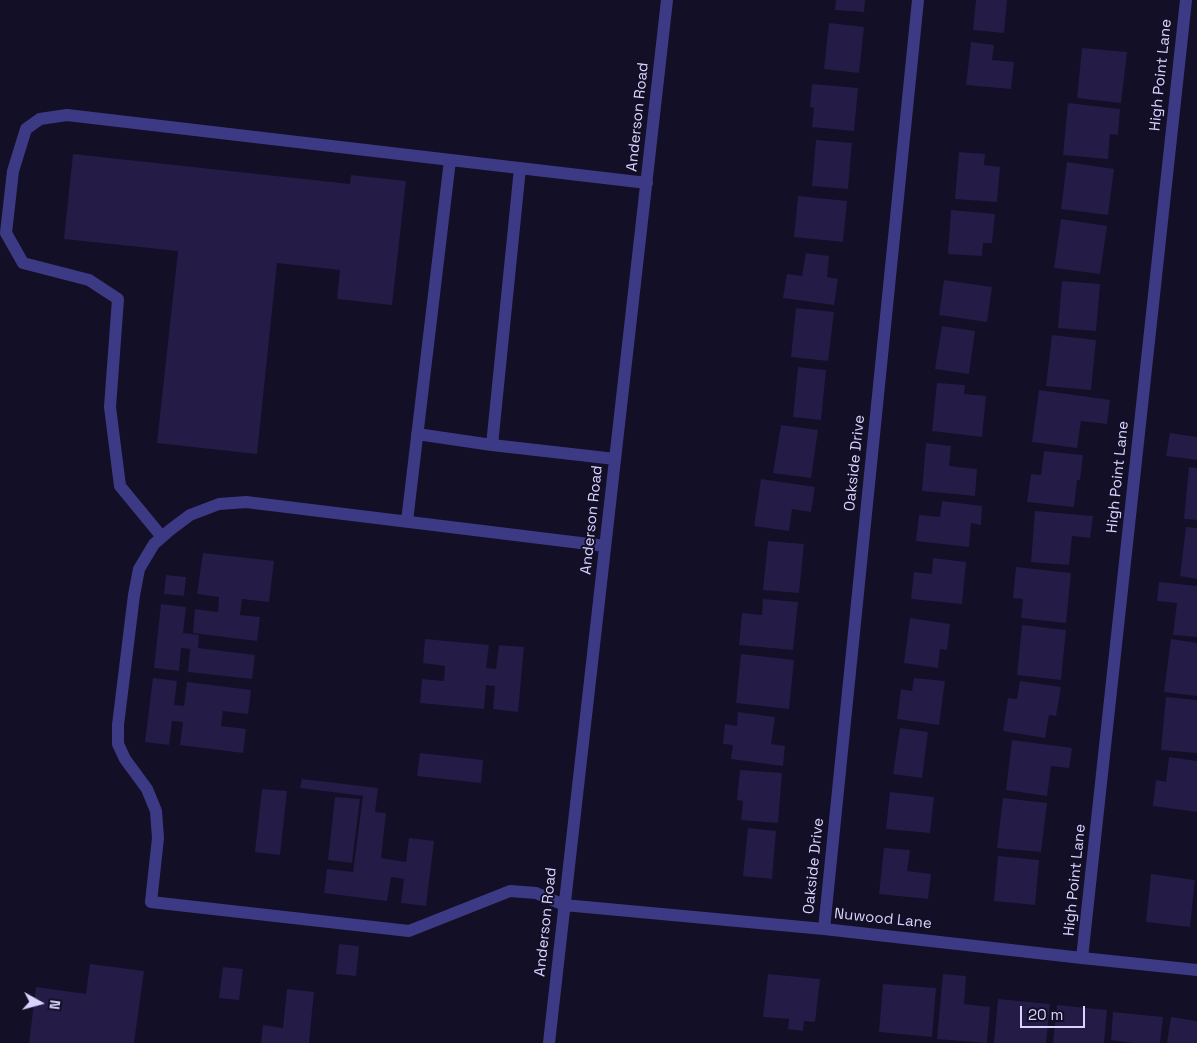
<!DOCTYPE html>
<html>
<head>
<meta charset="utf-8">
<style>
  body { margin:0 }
  #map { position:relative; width:1197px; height:1043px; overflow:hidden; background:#130f26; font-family:"Space Grotesk",sans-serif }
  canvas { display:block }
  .north { position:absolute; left:15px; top:978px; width:50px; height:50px; -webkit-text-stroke:4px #130f26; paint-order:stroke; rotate:97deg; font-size:14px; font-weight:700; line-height:20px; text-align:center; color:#d9d4ff }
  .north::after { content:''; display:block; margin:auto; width:18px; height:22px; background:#d9d4ff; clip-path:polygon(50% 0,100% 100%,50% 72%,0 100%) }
  .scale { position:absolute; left:1020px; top:1006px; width:65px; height:22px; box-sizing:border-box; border:2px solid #d9d4ff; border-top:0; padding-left:6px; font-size:15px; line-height:18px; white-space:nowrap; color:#d9d4ff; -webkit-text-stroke:4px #130f26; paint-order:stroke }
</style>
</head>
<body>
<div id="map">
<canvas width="1197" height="1043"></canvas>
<div class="north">N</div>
<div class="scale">20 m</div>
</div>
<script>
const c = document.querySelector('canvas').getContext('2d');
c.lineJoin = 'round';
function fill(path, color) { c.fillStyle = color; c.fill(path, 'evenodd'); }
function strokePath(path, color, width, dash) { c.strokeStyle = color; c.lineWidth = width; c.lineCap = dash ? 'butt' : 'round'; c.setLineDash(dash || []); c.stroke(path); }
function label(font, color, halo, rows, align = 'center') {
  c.font = font + ' "Space Grotesk",sans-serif'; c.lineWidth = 4; c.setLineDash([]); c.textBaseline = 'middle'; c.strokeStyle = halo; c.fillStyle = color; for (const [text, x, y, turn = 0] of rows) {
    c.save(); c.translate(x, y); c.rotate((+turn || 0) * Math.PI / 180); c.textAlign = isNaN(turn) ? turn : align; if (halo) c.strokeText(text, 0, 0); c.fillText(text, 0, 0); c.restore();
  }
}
fill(new Path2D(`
  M836 0H865L864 12 835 10Z
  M976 0H1007L1004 33 973 30Z
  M829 23 864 27 859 73 824 69Z
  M971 42 994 45 992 60 1014 62 1011 89 966 85Z
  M1082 48 1127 52 1121 103 1077 98Z
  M812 84 858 88 854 131 812 127 814 108 810 107Z
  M1068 103 1120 109 1118 135 1110 134 1108 159 1063 155Z
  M816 140 852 143 848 189 812 186Z
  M959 152 985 154 984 165 1000 167 997 202 955 199Z
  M73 154 350 184 351 175 406 181 392 305 337 299 340 270 277 263 257 454 157 443 178 251 64 239Z
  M1067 162 1114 169 1108 215 1061 209Z
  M798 196 847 201 843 242 794 237Z
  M951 210 995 214 992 243H983L982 256 948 254Z
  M1061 219 1107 226 1100 274 1054 268Z
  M806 253 829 256 827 277 838 279 834 305 783 298 787 274 802 276Z
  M944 280 992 287 987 322 939 315Z
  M1062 281 1100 284 1096 331 1058 328Z
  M796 308 834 312 828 361 791 357Z
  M942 326 975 331 969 374 935 369Z
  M1052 335 1096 340 1091 390 1046 386Z
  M798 367 826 370 821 420 793 417Z
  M937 383 965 385 964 394 986 396 982 437 932 431Z
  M1039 390 1110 400 1107 424 1081 421 1077 448 1032 442Z
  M781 425 818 430 811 478 773 473Z
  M1170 433 1197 437V460L1166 456Z
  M926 443 951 446 949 466 977 469 975 496 922 491Z
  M1044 451 1083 455 1080 480H1077L1074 507 1027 502 1031 474 1041 475Z
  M1189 467 1197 468V520L1184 519Z
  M761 479 815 487 811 512 792 509 789 531 754 526Z
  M942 501 982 506 981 525 971 523 969 547 916 541 919 515 940 517Z
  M1035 511 1093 516 1090 538 1072 536 1069 565 1031 562Z
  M1186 527 1197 528V579L1180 576Z
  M768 541 804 544 799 593 763 590Z
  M203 553 274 561 269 602 242 599 240 615 260 617 257 641 193 633 195 609 218 612 219 597 197 594Z
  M933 558 966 562 962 604 911 599 914 572 932 574Z
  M1016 567 1071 573 1066 623 1021 618 1023 599 1013 598Z
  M166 575 186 577 184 596 164 594Z
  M1159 582 1197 586V637L1173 635 1177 603 1157 601Z
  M763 599 798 602 793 650 739 645 742 613 762 615Z
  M161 604 186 607 183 633 199 635 198 648 255 655 252 679 188 672 190 649 181 648 179 671 154 668Z
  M910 618 950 624 947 650 940 649 938 668 904 663Z
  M1022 625 1066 630 1061 680 1017 675Z
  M425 639 489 645 486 668 496 669 499 645 524 647 518 712 493 709 495 686 486 685 484 709 420 703 422 679 444 681 445 666 423 663Z
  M1171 639 1197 643V696L1164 692Z
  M741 654 794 660 789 709 736 703Z
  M153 678 177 681 174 705 184 706 187 682 251 690 248 714 223 711 221 726 246 729 243 753 180 745 183 722 172 721 169 745 145 742Z
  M914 678 945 681 939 725 897 719 901 689 912 691Z
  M1020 681 1061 687 1056 716 1049 715 1045 738 1003 731 1008 698 1017 699Z
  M1166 697 1197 700V753L1161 750Z
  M738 712 775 717 771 744 785 746 783 766 731 759 733 745 723 744 725 724 737 726Z
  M900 728 928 732 922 778 893 774Z
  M1012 740 1072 748 1069 768 1051 766 1047 796 1006 790Z
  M420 753 483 760 481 783 417 776Z
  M1169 757 1197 761V812L1153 806 1156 780 1166 782Z
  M740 770 782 773 778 823 741 820 743 801 737 800Z
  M302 779 378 788 375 812 386 813 381 858 406 862 409 838 434 841 426 906 401 903 404 879 391 877 387 901 324 893 327 869 353 872 363 796 300 788Z
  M262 789 287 791 280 855 255 852Z
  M890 792 934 797 930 833 886 829Z
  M335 797 360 799 352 863 328 860Z
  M1003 798 1047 803 1041 852 997 848Z
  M748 828 776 831 772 879 743 876Z
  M884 848 910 850 907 871 931 874 928 899 879 894Z
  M998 856 1039 860 1035 905 994 901Z
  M1151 874 1195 880 1190 927 1146 922Z
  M339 944 359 946 356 976 336 974Z
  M90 964 144 971 134 1043H29L36 987 86 994Z
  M223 967 243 969 239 1000 219 998Z
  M768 974 820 979 815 1022 804 1021 803 1031 788 1029 789 1019 763 1017Z
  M943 974 966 976 964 1004 990 1007 987 1043 937 1039Z
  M883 984 936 988 932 1037 879 1032Z
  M287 989 314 992 309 1043H261L263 1025 283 1028Z
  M998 999 1050 1004 1046 1043H994Z
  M1057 1005 1107 1010 1104 1043H1053Z
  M1113 1012 1163 1017 1160 1043H1133L1111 1040Z
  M1171 1017 1197 1021V1043H1167Z`), '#241b47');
strokePath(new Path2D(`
  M417 434 492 445 615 459
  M492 445 520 168
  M407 521 450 160
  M162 537 120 486 110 407 118 299 89 280 23 263 6 233 13 171 26 129 40 119 67 115 647 183
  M605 546 246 502 219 504 190 515 170 530 154 544 139 569 134 595 118 725V744L125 759 147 789 156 811 158 838 151 902 409 931 510 891 536 893 564 905 824 929 1082 958 1197 970
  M824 929 918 0
  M1082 958 1186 0
  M549 1043 667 0`), '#3d3a85', 12);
label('15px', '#d9d4ff', '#130f26', [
  ["High Point Lane",1161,75,-84],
  ["Anderson Road",638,117,-84],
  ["Oakside Drive",855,463,-84],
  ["High Point Lane",1118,477,-84],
  ["Anderson Road",592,520,-84],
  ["Oakside Drive",814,866,-84],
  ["High Point Lane",1075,880,-84],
  ["Nuwood Lane",883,919,6],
  ["Anderson Road",546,922,-84]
]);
</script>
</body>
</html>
